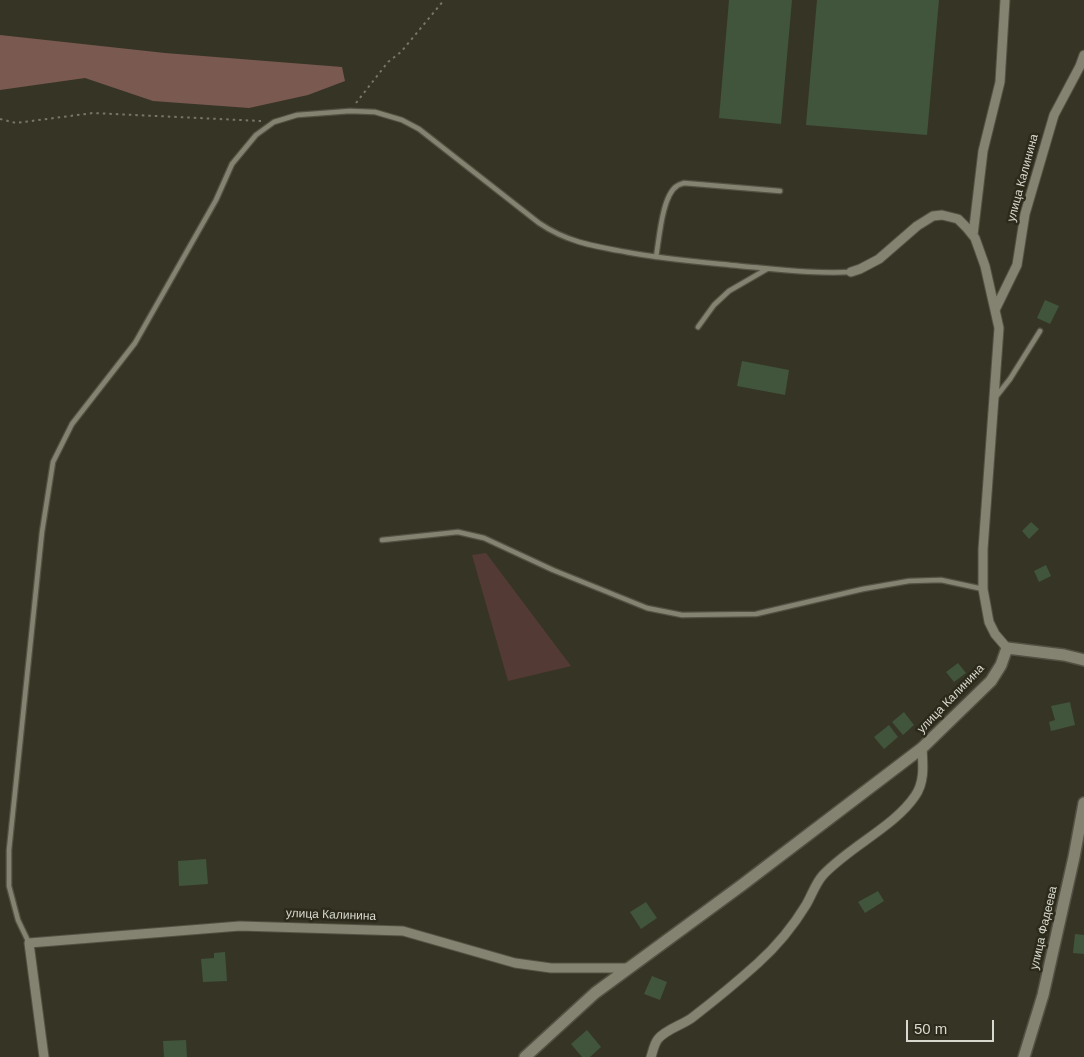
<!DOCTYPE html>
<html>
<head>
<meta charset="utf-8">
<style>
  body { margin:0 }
  #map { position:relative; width:1084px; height:1057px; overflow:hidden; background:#363525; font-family:Helvetica,sans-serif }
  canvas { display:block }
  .scale { position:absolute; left:906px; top:1020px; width:88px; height:22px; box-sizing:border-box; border:2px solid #d8d8ce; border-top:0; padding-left:6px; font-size:15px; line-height:18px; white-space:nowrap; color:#d8d8ce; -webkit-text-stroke:4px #2c2b1b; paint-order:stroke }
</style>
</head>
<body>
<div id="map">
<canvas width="1084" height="1057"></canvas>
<div class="scale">50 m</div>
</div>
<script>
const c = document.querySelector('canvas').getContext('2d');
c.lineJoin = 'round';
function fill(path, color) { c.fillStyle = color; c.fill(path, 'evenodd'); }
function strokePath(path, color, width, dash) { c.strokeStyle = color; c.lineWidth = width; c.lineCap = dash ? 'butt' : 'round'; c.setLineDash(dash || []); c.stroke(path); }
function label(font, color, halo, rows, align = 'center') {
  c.font = font + ' Helvetica,sans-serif'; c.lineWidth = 5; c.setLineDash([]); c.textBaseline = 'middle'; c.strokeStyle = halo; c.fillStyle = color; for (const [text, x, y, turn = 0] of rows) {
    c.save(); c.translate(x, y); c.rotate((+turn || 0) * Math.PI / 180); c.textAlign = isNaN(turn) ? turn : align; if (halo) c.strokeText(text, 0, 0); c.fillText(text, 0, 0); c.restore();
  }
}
fill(new Path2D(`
  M486 553 571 666 508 681 472 555Z`), '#543a34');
fill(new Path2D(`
  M0 35 165 53 342 67 345 81 308 95 249 108 153 101 85 78 0 90Z`), '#7a5951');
fill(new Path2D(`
  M729 0H792L781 124 719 118Z
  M817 0H939L927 135 806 125Z
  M1045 300 1059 306 1050 324 1037 318Z
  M742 361 789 370 785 395 737 386Z
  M1031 522 1039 529 1029 539 1022 531Z
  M1046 565 1051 576 1039 582 1034 571Z
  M958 663 966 673 954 682 946 672Z
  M1070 702 1075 725 1051 731 1049 722 1055 720 1051 706Z
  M904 712 914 725 903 735 892 722Z
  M889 725 898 737 884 749 874 737Z
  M206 859 208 884 179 886 178 861Z
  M878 891 884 901 865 913 858 902Z
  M646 902 657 918 641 929 630 912Z
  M1075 934 1084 935V954L1073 953Z
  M225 952 227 981 203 982 201 959 214 958V953Z
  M652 976 667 982 660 1000 644 994Z
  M587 1030 601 1047 590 1057H582L571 1044Z
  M186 1040 187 1057H164L163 1041Z`), '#41543c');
const service = new Path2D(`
  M656 257C659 241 662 195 677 186 679 184 682 184 684 183L780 191
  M698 327 714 305 729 291 767 269
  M995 398 1010 379 1040 331
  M382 540 458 532 484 538 553 570 647 608 682 615 756 614 863 589 909 581 941 580 983 589
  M29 943 18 920 9 886V850L42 532 53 462 72 424 135 343 216 200 232 164 256 135 274 122 297 115 350 111 375 112 402 120 419 129 539 223C567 242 593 246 626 252 664 259 701 262 740 266 777 269 814 274 851 272`);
const minor = new Path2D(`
  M973 235 983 151 1000 82 1005 0
  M851 272 860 269 879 259 917 226 933 216 942 215 958 219 966 227 975 238 985 266 999 328 983 549V589L989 622 995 634 1007 648
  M995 310 1017 265 1025 214 1054 115 1080 66 1084 55
  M44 1057 29 943 240 926 403 931 515 963 551 968H628
  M651 1057C653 1051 654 1044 658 1039 666 1029 683 1025 693 1017 715 1000 737 982 758 963 778 945 792 928 806 905 812 895 815 884 823 875 849 847 895 826 915 796 925 782 923 764 922 748`);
const tertiary = new Path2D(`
  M525 1057 595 993 742 885 922 748 991 681 1001 665 1007 648 1064 655 1084 660
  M1024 1057 1043 995 1074 857 1084 803`);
strokePath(service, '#525143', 7);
strokePath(minor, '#525143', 11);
strokePath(tertiary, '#525143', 14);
strokePath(new Path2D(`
  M356 103 388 62 401 52 444 0
  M0 119 16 123 93 113 261 121`), '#777668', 2, [2.5, 4]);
strokePath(service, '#848371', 4.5);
strokePath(minor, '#848371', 9);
strokePath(tertiary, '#848371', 11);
label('12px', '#d8d8ce', '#2c2b1b', [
  ["улица Калинина",1023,178,-75],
  ["улица Калинина",951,699,-46],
  ["улица Калинина",331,915,2],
  ["улица Фадеева",1044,928,-77]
]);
</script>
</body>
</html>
